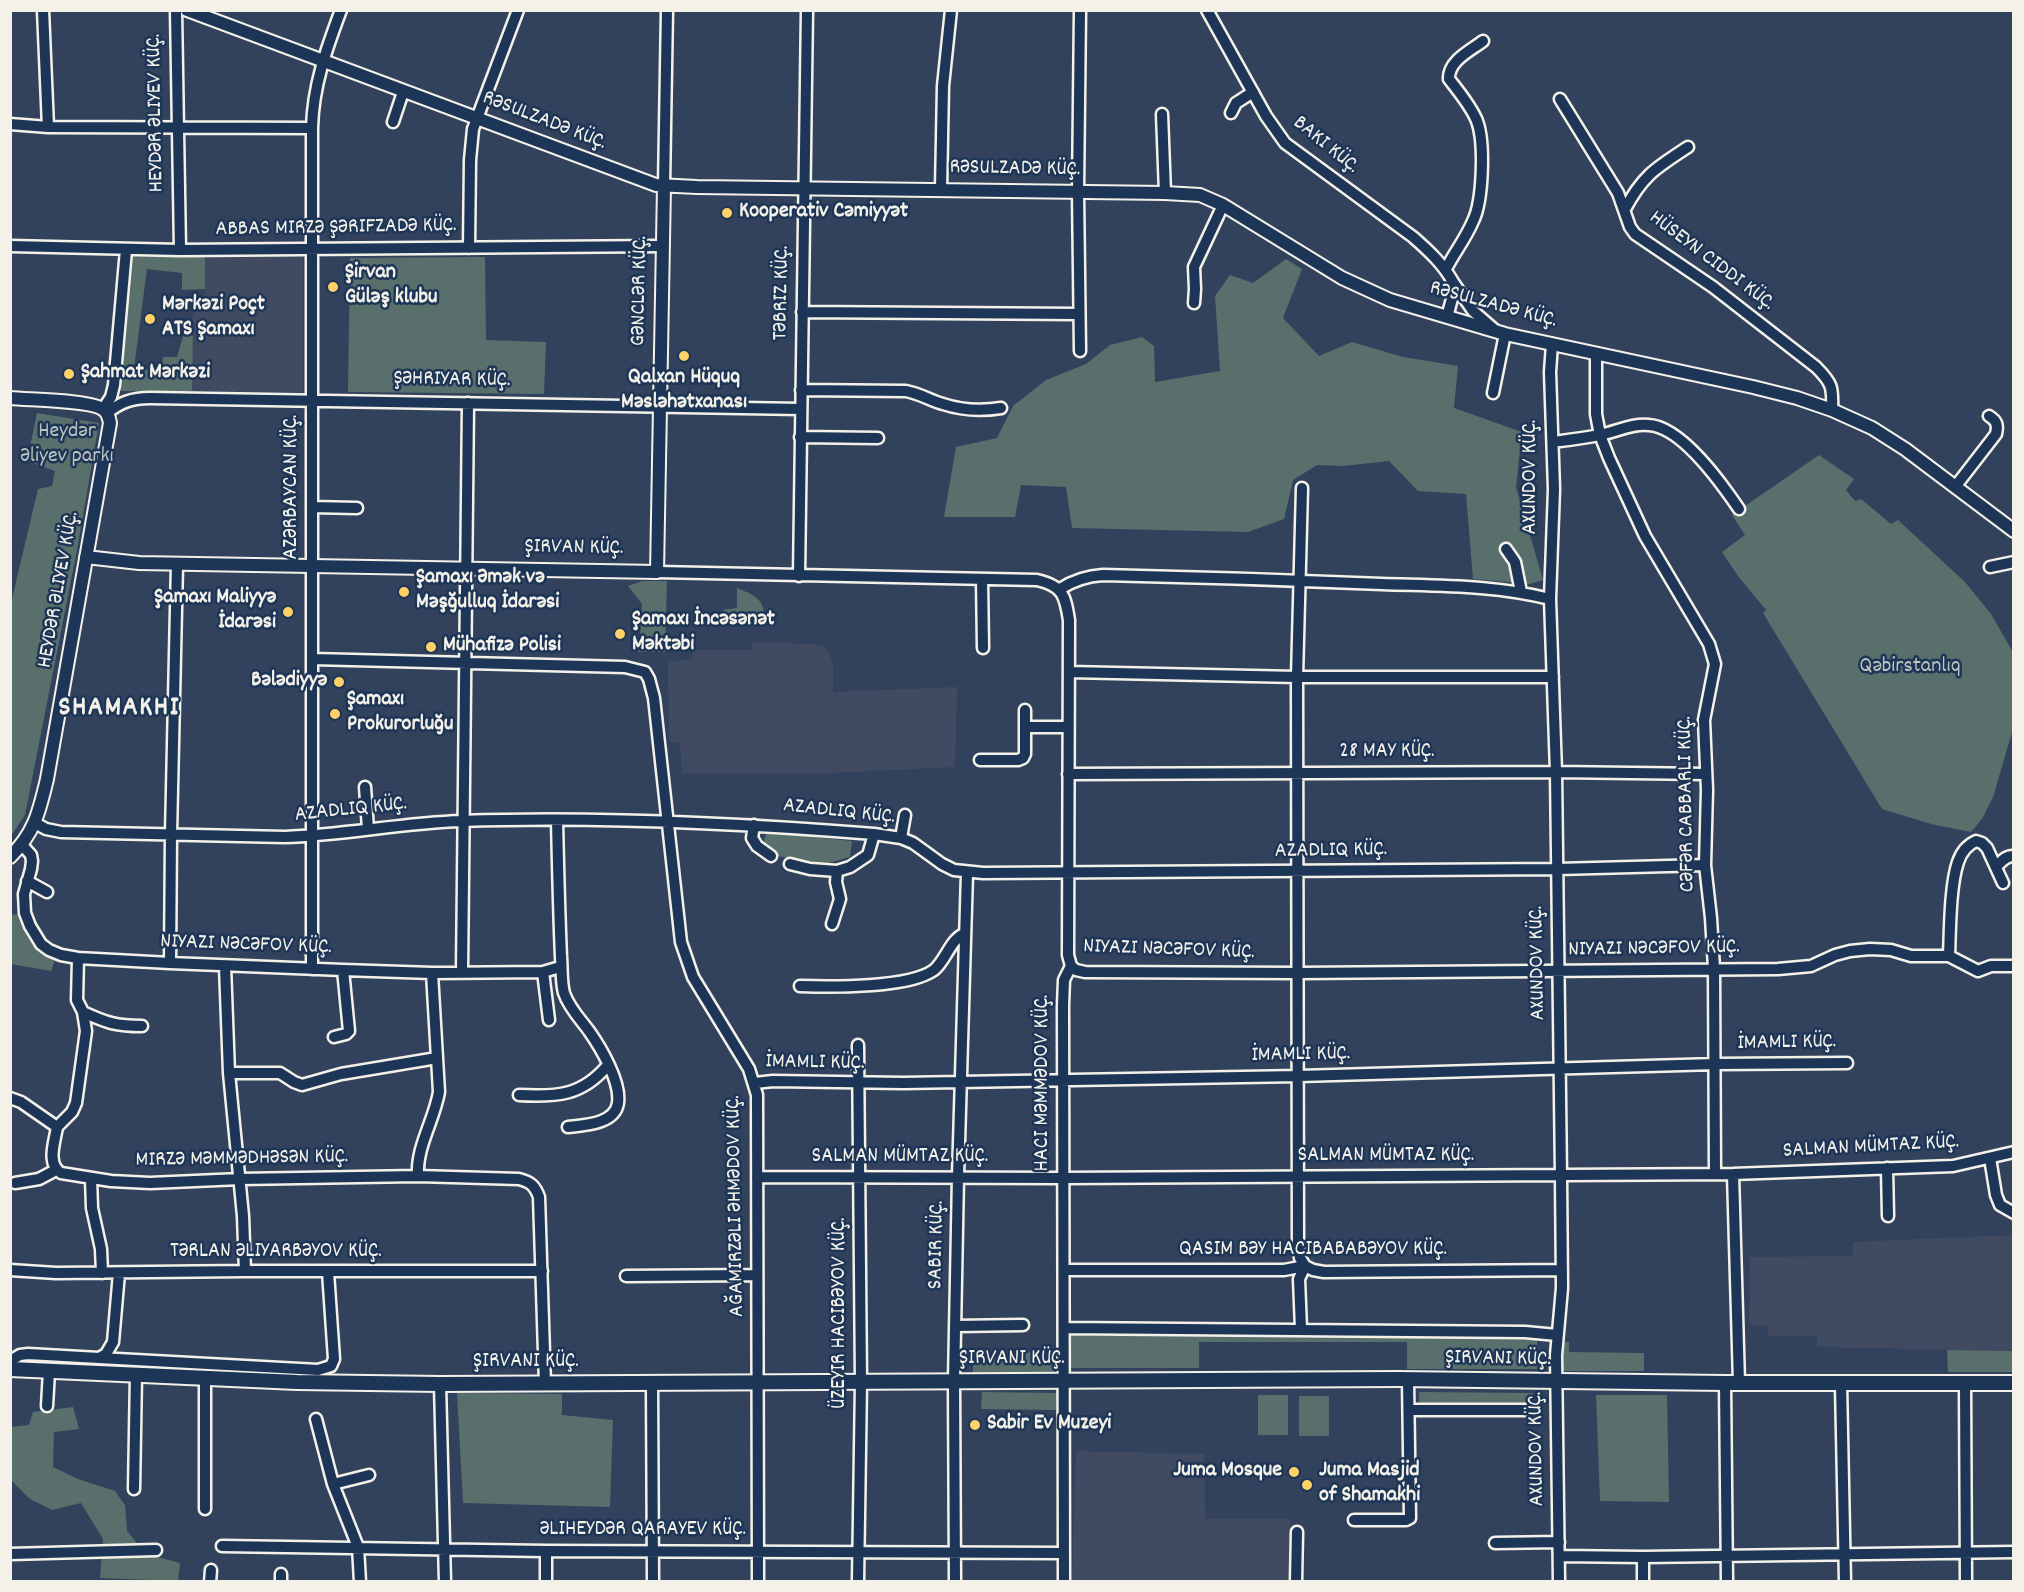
<!DOCTYPE html>
<html>
<head>
<meta charset="utf-8">
<style>
  body { margin:0 }
  #map { position:relative; width:2024px; height:1592px; overflow:hidden; background:#32425d; font-family:Dekko,sans-serif }
  canvas { display:block }
  .frame { position:absolute; inset:0; border:12px solid #f4f1e8; pointer-events:none }
</style>
</head>
<body>
<div id="map">
<canvas width="2024" height="1592"></canvas>
<div class="frame"></div>
</div>
<script>
const c = document.querySelector('canvas').getContext('2d');
c.lineJoin = 'round';
function fill(path, color) { c.fillStyle = color; c.fill(path, 'evenodd'); }
function strokePath(path, color, width, dash) { c.strokeStyle = color; c.lineWidth = width; c.lineCap = dash ? 'butt' : 'round'; c.setLineDash(dash || []); c.stroke(path); }
function label(font, color, halo, rows, align = 'center') {
  c.font = font + ' Dekko,sans-serif'; c.lineWidth = 5; c.setLineDash([]); c.textBaseline = 'middle'; c.strokeStyle = halo; c.fillStyle = color; for (const [text, x, y, turn = 0] of rows) {
    c.save(); c.translate(x, y); c.rotate((+turn || 0) * Math.PI / 180); c.textAlign = isNaN(turn) ? turn : align; if (halo) c.strokeText(text, 0, 0); c.fillText(text, 0, 0); c.restore();
  }
}
fill(new Path2D(`
  M303 256V393L192 391 193 309 204 308 205 257Z
  M752 642 814 644 825 647 830 655 833 665V692L957 687 955 767 830 773 682 774 680 743 669 742 668 661 691 660 692 650H752Z
  M2013 1235V1351L1817 1347V1336H1768V1325H1749L1750 1257 1853 1256V1242Z
  M1076 1451 1204 1454 1205 1519H1290V1581H1072Z`), '#404b62');
fill(new Path2D(`
  M131 256 205 257V289L182 290V273L147 269 134 368 161 371 163 357H177L183 336H193L192 391H121Z
  M485 257 486 340 546 342 544 394 348 392 350 258Z
  M1286 259 1302 269 1283 318 1319 356 1352 342 1403 357 1458 366 1454 408 1522 432 1516 487 1543 580 1530 584 1473 579 1466 494 1418 491 1389 461 1343 466 1317 465 1293 480 1284 519 1248 532 1072 528 1066 487 1021 485 1015 517H944L956 447 997 438 1013 406 1046 380 1086 364 1110 345 1142 337 1154 346 1155 382 1220 371 1215 296 1230 275 1253 283Z
  M37 413 99 423 77 550 25 815 11 836V603L38 489 52 486 55 471 27 461Z
  M1819 455 1854 479 1846 490 1855 501 1861 499 1891 524 1898 520 1965 582 1991 614 2014 654 2013 729 1993 797 1982 819 1971 832 1931 824 1882 809 1763 613 1766 610 1738 576 1722 552 1745 535 1732 515Z
  M642 581H667L665 652H639L642 604 628 586Z
  M737 588C759 597 765 600 765 625L749 626 723 618V610L737 608Z
  M767 832 852 841 850 857 828 863H817L778 856 763 843Z
  M17 914C26 938 32 949 55 960L51 971 11 964V915Z
  M1071 1336H1537V1369H1407V1342H1199V1368H1071Z
  M1562 1342H1569V1352L1644 1353V1371H1561Z
  M1947 1350 2013 1351V1372H1948Z
  M1054 1352V1372L973 1373V1353Z
  M982 1392 1057 1393 1056 1410 981 1409Z
  M1419 1392 1533 1393V1406L1419 1404Z
  M457 1393 562 1394V1415L613 1420 610 1507 463 1503Z
  M1258 1395H1288V1435H1258Z
  M1596 1395H1667L1669 1502 1600 1501Z
  M1299 1396H1329V1436H1299Z
  M73 1407 79 1429 54 1432 53 1467 78 1479 115 1491 125 1505 127 1531 146 1554 180 1563 178 1581 100 1578 103 1539 81 1503 52 1510 30 1499 11 1480 10 1427 29 1425 33 1412Z`), '#586f6c');
const minor = new Path2D(`
  M43 10 48 127
  M176 10 180 250
  M1207 10 1266 116 1285 143 1413 237C1429 251 1443 264 1453 282
  M1560 99 1618 193 1630 227 1635 234 1713 287 1816 367C1832 383 1833 387 1832 410
  M1231 113 1236 103 1253 92
  M1162 114 1165 193
  M393 122 403 92
  M10 124 48 127 312 128
  M664 186 667 10
  M941 190 943 86 951 10
  M1625 209C1643 175 1656 168 1688 147
  M10 246 180 250 663 246
  M469 248 470 160 473 129 518 10
  M1446 269C1454 253 1466 238 1473 221 1483 201 1485 142 1477 121 1471 106 1459 92 1449 79 1448 61 1470 51 1483 41
  M1194 303 1195 289 1194 267 1223 205
  M802 312 1079 314
  M1447 317 1453 295V282L1473 311 1496 331
  M1552 344 1550 372 1554 489 1550 599 1556 772 1561 1176 1562 1288 1556 1355 1559 1582
  M1080 351 1078 192 1080 10
  M1596 354V414L1600 435 1609 458 1645 536 1709 644 1715 664 1704 720 1707 790 1705 865 1711 918 1714 968 1715 1174
  M801 390 906 391C921 394 929 400 943 404 961 410 982 411 1001 408
  M1493 393 1505 334
  M103 409 111 397 114 385 126 250
  M107 413C121 402 132 398 150 398L801 409
  M800 437 878 438
  M1553 442C1568 440 1584 438 1599 435 1616 432 1632 423 1649 425 1682 427 1722 484 1739 509
  M1955 487 1996 434C1998 425 1997 421 1989 416
  M1302 488 1297 677 1298 1247 1300 1258 1305 1266
  M312 507 357 508
  M1506 549 1515 562 1521 592
  M1990 567 2014 562
  M657 572 1037 580C1063 586 1065 595 1069 620L1068 955 1071 966 1064 980 1063 1005 1064 1582
  M799 576 807 10
  M982 579 983 648
  M1060 589C1074 580 1086 576 1103 575 1196 577 1289 580 1382 584 1438 586 1495 585 1550 599
  M313 659 625 667 645 672 649 679 654 698 681 942 693 977 749 1069 757 1095 758 1582
  M1069 672 1297 677H1553
  M1025 727H1068
  M980 760H1018L1023 758 1025 754V710
  M1068 774 1556 772 1706 774
  M365 787 368 829
  M557 820C558 866 559 912 561 957 562 969 561 982 564 993 569 1008 581 1020 589 1031 601 1048 621 1082 618 1103 615 1124 585 1125 568 1127
  M35 823 46 829 61 832 285 837C344 835 402 823 461 821 599 816 737 823 874 834L901 838 913 843 942 864 954 870 983 873 1558 869 1705 865
  M754 825 752 838 757 846 771 856
  M901 838 905 815
  M22 845 31 855 32 861 31 869 24 894 25 913 30 926 41 944 49 950 61 955 78 958 170 963 343 970 432 973 543 972 560 967
  M790 864 810 869 837 871
  M1996 867C2001 862 2006 855 2014 856
  M27 881 47 892
  M832 924 840 899 836 882 837 871 850 867 868 855 874 834
  M1949 956C1950 931 1950 885 1958 862 1961 853 1967 845 1976 841L1982 843 1987 848 2003 883
  M170 963 171 834 177 564
  M225 966 229 1073 243 1216 245 1271
  M1071 966 1076 970 1085 972 1299 973 1778 969 1811 966 1835 955 1850 951 1870 949 1891 950 1911 956H1949L1978 971 1991 966H2014
  M312 969V128C313 86 326 50 341 10
  M462 972 468 403
  M543 972 549 1020
  M800 986C831 987 909 988 934 970 946 960 950 940 964 934
  M83 1012C107 1023 116 1026 142 1026
  M334 1037 346 1034 349 1031 343 970
  M858 1045 861 1382 858 1582
  M229 1073H280L294 1082 302 1085 341 1074 437 1058
  M755 1083 773 1081 903 1083 1299 1076 1716 1064 1847 1063
  M519 1095C557 1097 582 1096 608 1065
  M10 1098 21 1102 57 1127C55 1141 46 1164 61 1173L111 1181 150 1183 240 1179 418 1176 519 1179C531 1182 535 1186 539 1197L545 1384
  M57 1127 72 1112 76 1103 86 1031 83 1012 77 1000 78 958
  M1990 1158 1996 1195 2000 1205 2014 1213
  M1887 1168 1888 1216
  M1733 1174 1739 1383
  M418 1176C416 1147 434 1121 439 1092L432 973
  M757 1177 1063 1178 1733 1174 1953 1166 2014 1152
  M91 1178 92 1208 101 1249 102 1273
  M15 1183 39 1179 56 1170
  M10 1270 56 1273 245 1271H542
  M1064 1270H1284L1305 1266 1313 1270 1324 1272 1562 1270
  M626 1276 757 1275
  M956 1326 1023 1325
  M1065 1328 1525 1332 1557 1335
  M1301 1329 1299 1279 1305 1266
  M99 1358 318 1370 331 1366 334 1359 328 1272
  M10 1361 20 1355 28 1354 99 1358 106 1354 113 1342 119 1273
  M205 1378V1509
  M652 1383 653 1582
  M1725 1383 1727 1582
  M1965 1383 1966 1582
  M440 1384 445 1582
  M1841 1384 1845 1582
  M47 1406 49 1371
  M1409 1410H1527
  M316 1419 333 1484 358 1547 360 1582
  M333 1484 369 1475
  M134 1489 136 1375
  M1354 1520H1406L1410 1518 1408 1380
  M1495 1543 1559 1542
  M222 1546 546 1551 1064 1553
  M546 1551V1582
  M10 1554 156 1550
  M1560 1556 1643 1557 2014 1552
  M1643 1557V1582
  M210 1582 211 1570
  M281 1582V1574
  M955 1582 954 1381 958 1177 967 873
  M1296 1582 1297 1532`);
const tertiary = new Path2D(`
  M187 10 656 185 697 187 1165 193 1200 195 1223 205 1342 278 1390 300 1505 334 1753 387 1797 398 1832 410 1872 428 1905 449 2014 531
  M10 398C29 400 93 400 104 410 108 413 109 418 110 423L47 779C39 812 35 832 10 857
  M86 557 139 563 657 572 664 186`);
const secondary = new Path2D(`
  M10 1369 297 1382 440 1384 1398 1379 1725 1383H2014`);
strokePath(minor, '#f4f1e8', 15);
strokePath(tertiary, '#f4f1e8', 16);
strokePath(secondary, '#f4f1e8', 18);
strokePath(minor, '#1d3557', 10);
strokePath(tertiary, '#1d3557', 12);
strokePath(secondary, '#1d3557', 14);
for (const [x, y, r, color] of [
  [727,213,6,"#ffd166"],
  [333,287,6,"#ffd166"],
  [150,319,6,"#ffd166"],
  [684,356,6,"#ffd166"],
  [69,374,6,"#ffd166"],
  [404,592,6,"#ffd166"],
  [288,612,6,"#ffd166"],
  [620,634,6,"#ffd166"],
  [431,647,6,"#ffd166"],
  [339,682,6,"#ffd166"],
  [335,714,6,"#ffd166"],
  [975,1425,6,"#ffd166"],
  [1294,1472,6,"#ffd166"],
  [1307,1485,6,"#ffd166"]
]) { const dot = new Path2D(); dot.arc(x, y, r, 0, 2 * Math.PI); c.fillStyle = color; c.fill(dot); strokePath(dot, '#1d3557', 2); }
label('22px', '#f4f1e8', '#1d3557', [
  ["HEYDƏR ƏLIYEV KÜÇ.",157,113,-91],
  ["RƏSULZADƏ KÜÇ.",544,122,21],
  ["BAKI KÜÇ.",1325,146,39],
  ["RƏSULZADƏ KÜÇ.",1015,170,1],
  ["ABBAS MIRZƏ ŞƏRIFZADƏ KÜÇ.",336,229,-1],
  ["HÜSEYN CIDDI KÜÇ.",1711,262,37],
  ["GƏNCLƏR KÜÇ.",641,291,-89],
  ["TƏBRIZ KÜÇ.",783,293,-89],
  ["RƏSULZADƏ KÜÇ.",1493,306,15],
  ["ŞƏHRIYAR KÜÇ.",452,381,1],
  ["AXUNDOV KÜÇ.",1532,477,-90],
  ["AZƏRBAYCAN KÜÇ.",293,487,-90],
  ["ŞIRVAN KÜÇ.",574,549,1],
  ["HEYDƏR ƏLIYEV KÜÇ.",60,590,-80],
  ["28 MAY KÜÇ.",1387,753],
  ["CƏFƏR CABBARLI KÜÇ.",1688,804,-91],
  ["AZADLIQ KÜÇ.",351,811,-6],
  ["AZADLIQ KÜÇ.",839,813,6],
  ["AZADLIQ KÜÇ.",1331,852,-1],
  ["NIYAZI NƏCƏFOV KÜÇ.",246,946,2],
  ["NIYAZI NƏCƏFOV KÜÇ.",1654,950,-1],
  ["NIYAZI NƏCƏFOV KÜÇ.",1169,951,2],
  ["AXUNDOV KÜÇ.",1539,963,-91],
  ["İMAMLI KÜÇ.",1787,1044,-1],
  ["İMAMLI KÜÇ.",1301,1056,-1],
  ["İMAMLI KÜÇ.",815,1064,1],
  ["HACI MƏMMƏDOV KÜÇ.",1044,1083,-90],
  ["SALMAN MÜMTAZ KÜÇ.",1871,1148,-3],
  ["SALMAN MÜMTAZ KÜÇ.",1386,1157],
  ["SALMAN MÜMTAZ KÜÇ.",900,1158],
  ["MIRZƏ MƏMMƏDHƏSƏN KÜÇ.",242,1160,-1],
  ["AĞAMIRZƏLI ƏHMƏDOV KÜÇ.",737,1206,-91],
  ["SABIR KÜÇ.",938,1245,-89],
  ["QASIM BƏY HACIBABABƏYOV KÜÇ.",1313,1251],
  ["TƏRLAN ƏLIYARBƏYOV KÜÇ.",276,1253],
  ["ÜZEYIR HACIBƏYOV KÜÇ.",841,1313,-90],
  ["ŞIRVANI KÜÇ.",1012,1360],
  ["ŞIRVANI KÜÇ.",1498,1360,1],
  ["ŞIRVANI KÜÇ.",526,1363],
  ["AXUNDOV KÜÇ.",1538,1449,-91],
  ["ƏLIHEYDƏR QARAYEV KÜÇ.",643,1531]
]);
label('bold 22px', '#f4f1e8', '#1d3557', [
  ["Kooperativ Cəmiyyət",739,213],
  ["Şirvan",345,274],
  ["Güləş klubu",345,299],
  ["Mərkəzi Poçt",162,306],
  ["ATS Şamaxı",162,331],
  ["Şahmat Mərkəzi",81,374],
  ["Qalxan Hüquq",684,379,"center"],
  ["Məsləhətxanası",684,404,"center"],
  ["Şamaxı Əmək və",416,579],
  ["Məşğulluq İdarəsi",416,604],
  ["Şamaxı Maliyyə",276,599,"right"],
  ["İdarəsi",276,624,"right"],
  ["Şamaxı İncəsənət",632,621],
  ["Məktəbi",632,646],
  ["Mühafizə Polisi",443,647],
  ["Bələdiyyə",327,682,"right"],
  ["Şamaxı",347,701],
  ["Prokurorluğu",347,726],
  ["Sabir Ev Muzeyi",987,1425],
  ["Juma Mosque",1282,1472,"right"],
  ["Juma Masjid",1319,1472],
  ["of Shamakhi",1319,1497]
], 'left');
label('22px', '#bdc4bd', '#1d3557', [
  ["Heydər",67,433],
  ["Əliyev parkı",67,458],
  ["Qəbirstanlıq",1910,668]
]);
c.letterSpacing = '1.5px';
label('bold 28px', '#f4f1e8', '#1d3557', [
  ["SHAMAKHI",119,710]
]);
c.letterSpacing = '0px';
</script>
</body>
</html>
